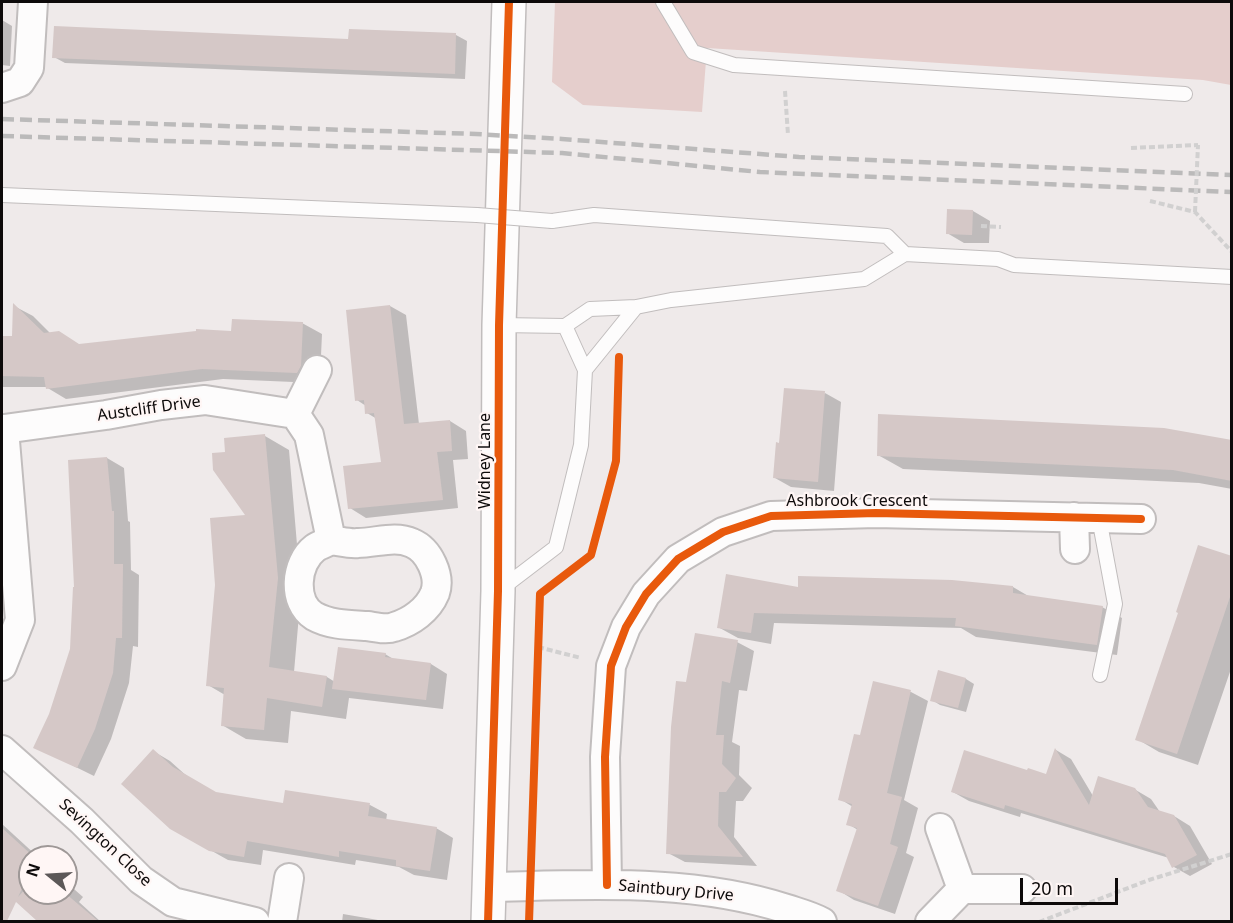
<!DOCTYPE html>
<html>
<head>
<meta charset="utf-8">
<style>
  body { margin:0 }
  #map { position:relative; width:1233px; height:923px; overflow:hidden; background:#efeaea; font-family:"Noto Sans",sans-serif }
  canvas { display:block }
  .frame { position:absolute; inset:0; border:3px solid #0d0a0a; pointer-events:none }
  .north { position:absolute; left:18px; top:845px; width:60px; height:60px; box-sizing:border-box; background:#fff6f5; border:2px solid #9e9897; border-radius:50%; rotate:288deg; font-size:16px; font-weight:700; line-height:24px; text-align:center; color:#0d0a0a }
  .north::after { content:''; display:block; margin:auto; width:21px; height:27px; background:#5c5858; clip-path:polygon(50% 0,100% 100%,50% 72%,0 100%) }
  .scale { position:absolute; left:1020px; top:878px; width:98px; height:27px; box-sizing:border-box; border:3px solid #0d0a0a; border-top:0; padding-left:8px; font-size:18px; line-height:21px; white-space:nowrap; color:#0d0a0a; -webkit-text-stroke:4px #fff6f5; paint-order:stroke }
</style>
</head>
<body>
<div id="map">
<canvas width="1233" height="923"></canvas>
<div class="frame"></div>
<div class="north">N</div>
<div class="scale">20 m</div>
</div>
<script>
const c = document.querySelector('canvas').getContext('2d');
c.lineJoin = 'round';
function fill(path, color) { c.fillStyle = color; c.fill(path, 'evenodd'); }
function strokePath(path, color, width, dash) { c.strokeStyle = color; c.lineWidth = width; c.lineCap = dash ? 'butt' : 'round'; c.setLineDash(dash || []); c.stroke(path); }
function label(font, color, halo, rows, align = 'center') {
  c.font = font + ' "Noto Sans",sans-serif'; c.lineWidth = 4.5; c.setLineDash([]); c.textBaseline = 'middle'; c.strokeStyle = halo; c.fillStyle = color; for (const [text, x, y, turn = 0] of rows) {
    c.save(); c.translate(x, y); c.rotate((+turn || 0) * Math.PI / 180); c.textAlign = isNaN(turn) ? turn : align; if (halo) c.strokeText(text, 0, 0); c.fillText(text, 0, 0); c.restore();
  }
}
fill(new Path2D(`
  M555 2H1231V85L1203 80 707 48 702 112 583 105 552 82Z`), '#e5cecc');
fill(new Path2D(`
  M2 20 12 26 10 66 2 65Z
  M456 35 467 41 465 79 65 63 54 57Z
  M948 210 973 211 990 221 989 243H964L947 233Z
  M14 306 33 316 51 334 80 346 232 332 302 323 322 334 320 377 317 383 223 379 66 399 46 387H2V393V338H14Z
  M390 306 406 315 419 424 450 421 466 431 468 459 453 460 458 508 366 518 350 508 383 463 377 419 367 413 366 406 357 400Z
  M825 393 841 402 834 491 791 487 775 478 781 444Z
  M265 436 289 450 301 592 294 672 327 677 335 682 385 654 395 660 431 664 447 674 443 709 349 698 346 719 291 711 288 743 246 739 222 725 225 695 208 685 248 516 227 453Z
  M1232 441V489L1199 483 903 469 878 455Z
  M107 458 124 468 128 521 130 522 131 570 139 575 138 647 133 646 129 683 111 739 94 776 35 747 50 714 71 649Z
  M1232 558V666L1198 765 1159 752 1137 739Z
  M1013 587 1030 597 1102 607 1122 618 1117 655 976 637 961 628 774 623 771 644 738 638 718 627 800 588Z
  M737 642 754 651 747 691 739 690 732 742 740 746 739 775 752 788 743 801H736L734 837 757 866 685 862 668 853 687 683Z
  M939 672 966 679 974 684 966 712 940 705 932 700Z
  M874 683 911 692 928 701 904 800 918 808 906 853 914 857 895 914 854 900 838 890 858 830 848 824 853 807 840 799 861 737Z
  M1056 750 1071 759 1093 796 1134 789 1151 799 1160 812 1174 816 1190 826 1212 864 1190 876 1174 867 1169 858 1021 813 1020 817 969 801 953 792 1047 776Z
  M153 751 170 761 189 778 215 793 284 805 286 791 370 805 387 814 386 821 436 828 453 838 447 880 414 875 399 867 356 860 355 865 263 850 261 865 228 860 171 828Z
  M2 824 38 857H30V893H66V882L83 897 79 902 101 922H40L8 892H2Z
  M343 914 378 920 380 922H342Z`), '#0003');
fill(new Path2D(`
  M54 26 348 39 349 29 456 33 455 74 52 58Z
  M947 209 973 210 972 235 946 234Z
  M13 303 44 333 59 331 79 344 196 331V329L231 331 232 319 303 322 301 366 297 373 202 369 46 389 44 377 2 376V336H12Z
  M390 305 404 424 450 420 452 451 437 452 443 500 348 509 343 466 381 462 374 413 365 414 364 400 355 401 346 310Z
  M784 388 825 391 818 482 773 478 776 442 779 443Z
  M878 414 1164 428 1232 440V481L1173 470 877 456Z
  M265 434 278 578 269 667 327 676 322 707 267 698 264 730 221 726 224 688 206 686 215 585 210 518 245 515 213 470 212 453 225 452 224 438Z
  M107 457 112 511H114V564H123L122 638H116L113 673 95 729 77 768 33 748 49 714 70 649 73 587H74L68 460Z
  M1198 545 1232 556V591L1177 754 1135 740 1178 613 1176 612Z
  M726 574 798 587V576L952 580 1013 586V593L1103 606 1097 645 955 626 956 618 754 613 751 633 717 628Z
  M695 633 738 640 730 683 722 681 716 735H724L722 764 736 778 726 792H719L718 826 743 857 666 854 671 727 676 681 686 682Z
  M338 647 386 653 385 657 431 663 426 700 332 689Z
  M938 670 966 678 958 708 930 701Z
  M873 681 911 690 887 793 902 797 890 844 898 847 878 906 836 891 857 828 846 825 852 804 838 800 854 734 860 735Z
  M1055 748 1089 805 1098 776 1135 788 1148 807 1174 815 1197 855 1172 868 1165 854 1005 805 1004 809 951 792 964 750 1027 770 1028 768 1046 774Z
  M153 749 173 767 216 792 283 803 285 790 370 803 368 816 437 827 430 871 396 866V860L339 851V857L247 841 244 857 209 851 170 829 121 784Z
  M2 828 34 857H30V871L18 897 30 884V893H65L98 921H37L16 902 7 921H2Z`), '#d5c8c7');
const service = new Path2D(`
  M663 2 693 52 734 65 1185 94
  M2 195 477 215
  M552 221 594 215 887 236 905 254
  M499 325 565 326 585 370 581 445 556 547 501 589
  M565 326 590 309 636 307 671 300 864 279 905 254 998 259 1014 265 1232 277
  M585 370 636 307
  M1099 518 1115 604 1100 675`);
const minor = new Path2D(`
  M2 88 20 82 29 68 33 2
  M295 414 317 370
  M2 429H4L20 620 2 666
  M4 429 106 415 161 405 205 400 295 414 309 435 331 540C340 541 349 544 358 543 376 543 395 535 412 543 429 550 441 576 435 593 428 610 411 622 394 627 386 630 375 627 367 626 349 625 330 625 314 616 292 602 295 563 315 548 319 545 326 543 331 540
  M1074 517 1075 549
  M2 750 82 821 141 880 173 902 255 922
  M607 885 605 757 611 666 626 627 646 594 678 559 723 532 771 516 876 513 1141 519
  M490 887C588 885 692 878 787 909 799 913 811 916 822 922
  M962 889H1022
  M282 922 289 878
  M930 922 962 889 940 828`);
const tertiary = new Path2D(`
  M488 922 498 591 499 325 509 2`);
strokePath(service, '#c1bdbd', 16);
strokePath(minor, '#c1bdbd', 32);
strokePath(tertiary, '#c1bdbd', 36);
strokePath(new Path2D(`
  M785 91 788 135
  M1131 148 1198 145
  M1150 201 1195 212 1232 252
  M981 226 1001 227
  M538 647 581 658
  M1039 922 1149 880 1232 854`), '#d1d0d0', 4, [6, 3]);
strokePath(service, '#fdfcfc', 14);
strokePath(minor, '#fdfcfc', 28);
strokePath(tertiary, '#fdfcfc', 33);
strokePath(new Path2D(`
  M2 119 476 134 562 139 799 157 1232 175
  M2 136 562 153 760 172 1232 192`), '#bbbaba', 4.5, [12, 6]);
const serviceBridge = new Path2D(`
  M477 215 552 221`);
strokePath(serviceBridge, '#c1bdbd', 16, []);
strokePath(new Path2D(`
  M1195 212 1198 145`), '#d1d0d0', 4, [6, 3]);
strokePath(serviceBridge, '#fdfcfc', 14);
strokePath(new Path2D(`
  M607 885 605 757 611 666 626 627 646 594 678 559 723 532 771 516 876 513 1141 519
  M488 922 498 591 499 325 509 2
  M529 922 540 594 591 555 616 461 619 357`), '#e8590c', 8);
label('16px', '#0d0a0a', '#fff6f5', [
  ["Austcliff Drive",149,409,-8],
  ["Widney Lane",485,461,-90],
  ["Ashbrook Crescent",857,501],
  ["Sevington Close",105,843,43],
  ["Saintbury Drive",676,891,5]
]);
</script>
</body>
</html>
